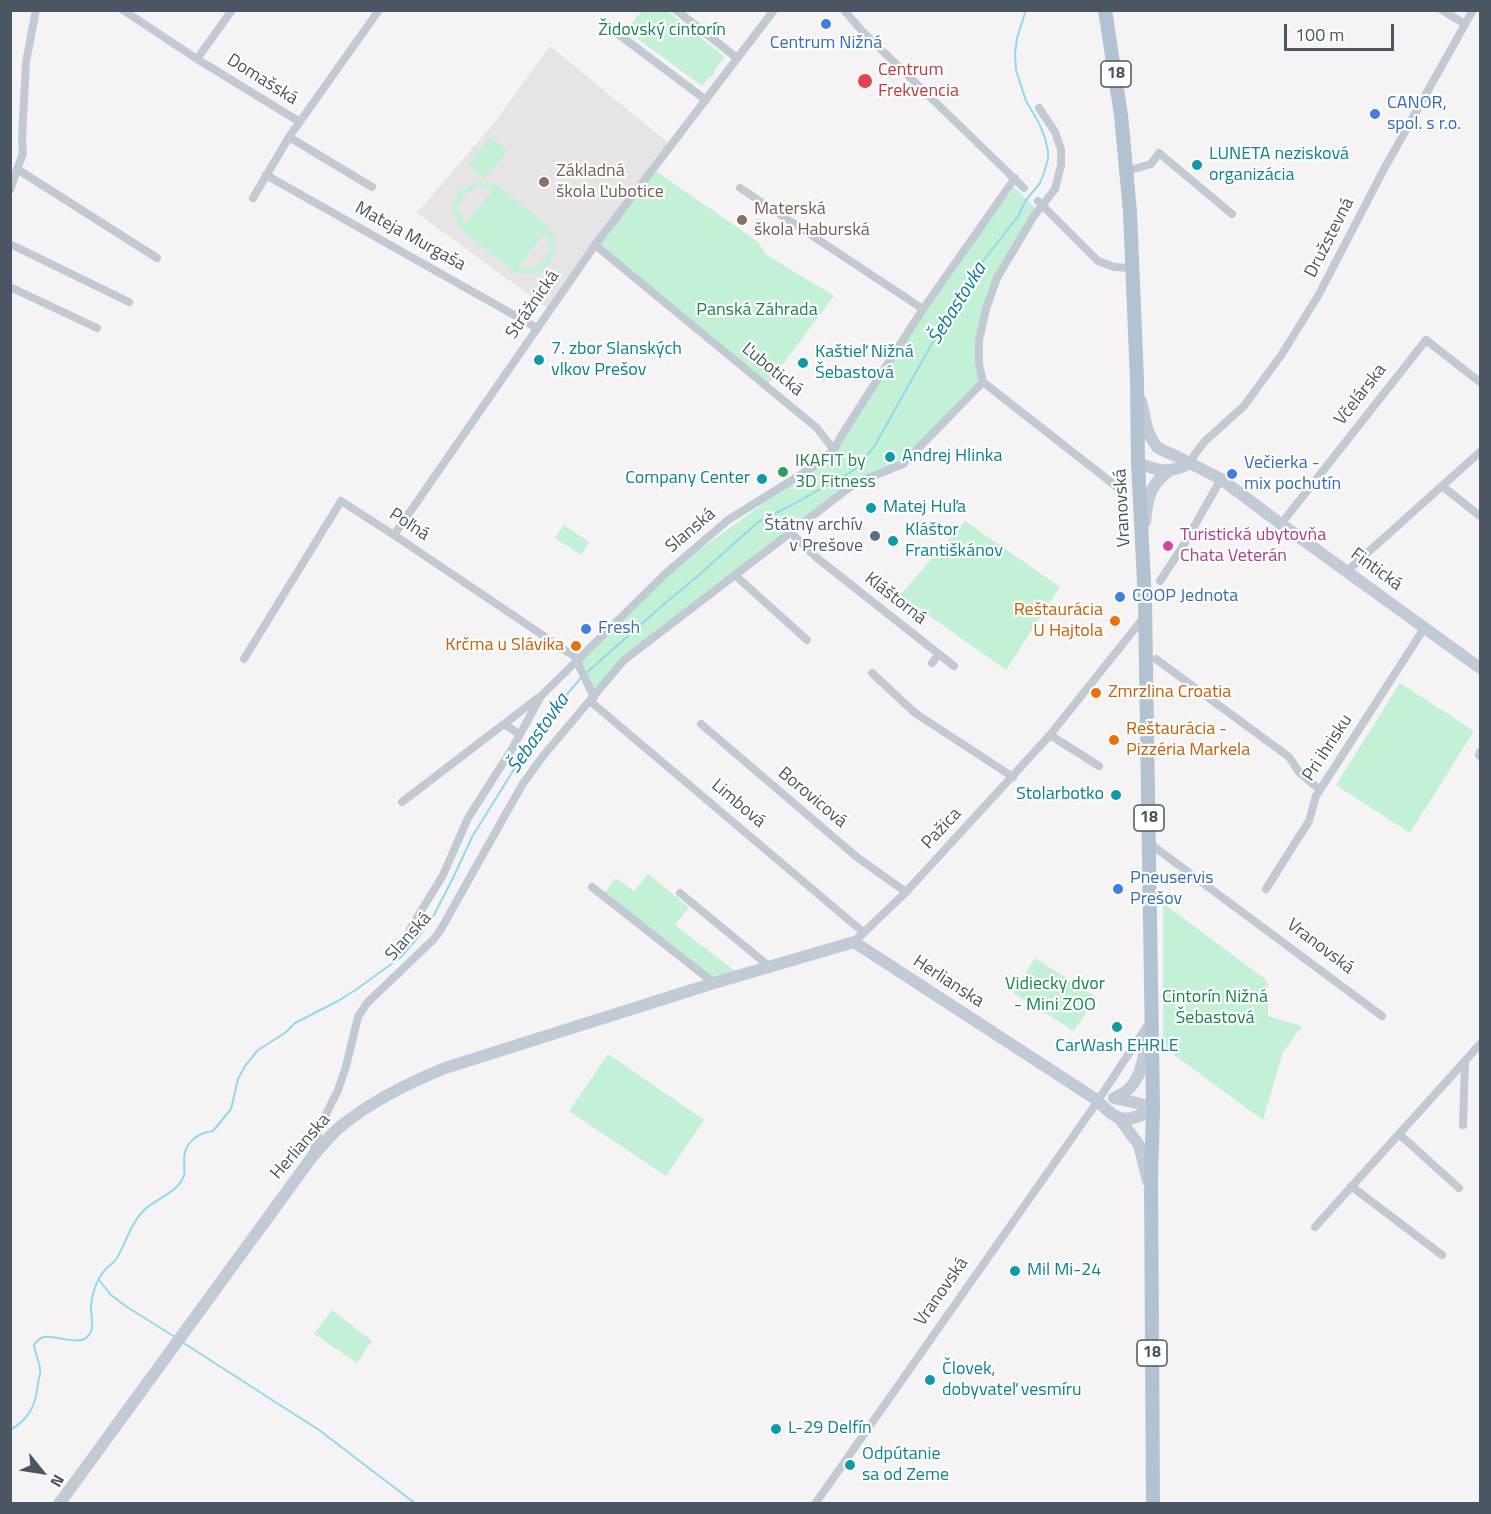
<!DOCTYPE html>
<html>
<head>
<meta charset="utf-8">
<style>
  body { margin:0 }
  #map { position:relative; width:1491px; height:1514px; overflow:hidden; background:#f5f3f3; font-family:"Titillium Web",sans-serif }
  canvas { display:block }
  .frame { position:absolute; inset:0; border:12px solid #4a5661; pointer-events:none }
  .north { position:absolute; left:12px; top:1442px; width:60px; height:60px; -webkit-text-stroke:4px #fff; paint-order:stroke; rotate:120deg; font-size:16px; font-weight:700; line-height:24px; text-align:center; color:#4a5661 }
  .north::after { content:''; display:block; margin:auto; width:21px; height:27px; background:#4a5661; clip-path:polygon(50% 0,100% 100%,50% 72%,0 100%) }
  .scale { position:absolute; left:1284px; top:24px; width:110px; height:27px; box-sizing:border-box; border:3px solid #4a5661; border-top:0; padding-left:8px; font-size:18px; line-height:21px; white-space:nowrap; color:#4a5661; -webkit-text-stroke:4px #fff; paint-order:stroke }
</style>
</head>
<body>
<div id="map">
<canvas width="1491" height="1514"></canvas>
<div class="frame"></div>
<div class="north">N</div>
<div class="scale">100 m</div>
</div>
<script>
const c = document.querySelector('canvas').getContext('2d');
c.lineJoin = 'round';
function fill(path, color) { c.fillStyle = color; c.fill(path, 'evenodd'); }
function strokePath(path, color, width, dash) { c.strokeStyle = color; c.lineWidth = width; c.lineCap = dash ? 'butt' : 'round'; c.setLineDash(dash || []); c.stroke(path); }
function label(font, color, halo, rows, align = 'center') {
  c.font = font + ' "Titillium Web",sans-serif'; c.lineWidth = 4.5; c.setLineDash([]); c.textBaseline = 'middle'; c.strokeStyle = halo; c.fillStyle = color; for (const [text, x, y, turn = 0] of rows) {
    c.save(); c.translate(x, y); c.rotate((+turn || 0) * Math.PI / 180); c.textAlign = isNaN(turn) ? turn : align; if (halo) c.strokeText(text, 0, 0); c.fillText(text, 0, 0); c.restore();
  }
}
fill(new Path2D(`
  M550 46 672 146 550 310 417 213 494 123Z`), '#e6e4e5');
fill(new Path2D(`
  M642 11H668L725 57 714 71 715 72 711 77 710 76 702 86 626 30Z
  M490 137 508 150 485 179 468 165Z
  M654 170 757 241 767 255 834 296 766 387 595 245Z
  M476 182 496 184 550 228 556 246 550 264 534 274 515 272 460 229 452 208 458 192ZM477 187 493 190 465 225 458 208 463 195ZM545 232 551 246 545 260 532 268 518 267Z
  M1014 187 1040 212 1031 222 987 306 981 336 984 385 915 453 854 484 653 638 595 695 579 662 680 564 833 453 922 313Z
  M965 521 1060 587 1006 670 900 595Z
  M564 525 589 542 581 555 555 538Z
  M1400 683 1474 731 1410 833 1336 785Z
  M648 874 689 907 675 925 744 978 721 985 605 892 616 878 634 891Z
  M1163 903 1265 979 1268 985V1016L1302 1026 1283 1052 1263 1120 1163 1047Z
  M1035 958 1096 997 1074 1031 1013 993Z
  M608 1054 704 1120 666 1176 569 1111Z
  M332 1310 372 1341 357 1363 314 1334Z`), '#c3f1d5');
strokePath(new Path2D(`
  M585 674 664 604 699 575 758 522 792 505 854 470 874 447 966 283 1019 215 1026 200 1040 183 1044 173 1048 159V151L1045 138 1039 123 1026 101 1016 70 1015 54 1017 38 1026 10
  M99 1280 111 1295 127 1307 175 1337
  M182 1342 319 1430 416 1504
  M10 1430C30 1419 36 1404 38 1383 39 1378 41 1373 40 1368 39 1361 35 1353 34 1345 37 1341 39 1338 44 1337 54 1334 79 1347 88 1336 96 1328 90 1315 91 1305 92 1295 96 1283 101 1275 105 1268 113 1264 117 1258 126 1242 131 1223 144 1210 156 1199 176 1193 183 1178 186 1173 184 1166 184 1160 184 1143 197 1133 213 1131L231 1109 238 1079 245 1066 258 1050 285 1033 295 1023 338 1001 357 989 401 957 419 936 434 915 454 876 472 837 516 766 549 715 581 678`), '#90daee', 2);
strokePath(new Path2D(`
  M123 10 197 59 300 122
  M676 10 737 58
  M844 10 862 31 1024 188
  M1442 10 1465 24
  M614 31 706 100
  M197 59 232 10
  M289 137 372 187
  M17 169 157 258
  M1127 171 1151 164 1159 153 1232 214
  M266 175 537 328
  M740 188 923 309
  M10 190 23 153 22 139 26 62 36 10
  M253 198 289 137 379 10
  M1038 201 1098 261 1114 267 1132 268
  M10 244 129 302
  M595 245 817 428 834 450
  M10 287 97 328
  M983 382 1117 487
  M1190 463 1195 454 1205 441 1244 406 1282 354 1318 296 1384 169 1473 10
  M1442 486 1480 516
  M1281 524 1426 340 1480 382
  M791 533 817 558 954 666
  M394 535 595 245 774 10
  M1347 571 1480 452
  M735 575 807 640
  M1160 581 1183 546 1221 479
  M244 659 341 501 394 535 578 659 580 668 594 697
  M1156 659 1289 757 1299 772 1320 790
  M932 663 939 654
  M872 673 915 713 1013 777
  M590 701 863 932
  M504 724 519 734
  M701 724 858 858 906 892
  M1050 735 1099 766
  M1480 752 1479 755 1480 756
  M402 802 538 698
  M1149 843 1382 1016
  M592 887 714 983
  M1266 889 1309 821 1316 796 1425 627
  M680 893 770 967
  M410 929 443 875 468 818 512 749 541 696 665 574 728 520 810 469 834 450 841 436 923 309 1015 178
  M854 942 906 892 1050 735 1145 616
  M1463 1125 1465 1061 1480 1044
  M313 1152 321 1124 338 1090 345 1070 358 1017 367 1003 434 939 441 929 522 785 543 756 624 660 854 484 903 464 983 382 979 364V340L986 309 997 278 1034 216 1055 189 1061 165V149L1055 132 1039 108
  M1351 1186 1442 1255
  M1459 1188 1399 1134 1465 1061
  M1315 1227 1399 1134
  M815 1504 1093 1108 1147 1026`), '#c1cad2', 8);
strokePath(new Path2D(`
  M1141 401 1147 428 1151 438 1157 447 1162 450 1176 456 1221 479 1281 524 1480 668
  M1138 463C1158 471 1170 474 1190 463
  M1145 522C1147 499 1150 484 1169 471
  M1116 1097C1143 1086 1143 1058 1148 1033
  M1114 1098 1141 1104 1153 1110
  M1119 1118 1139 1145 1148 1181
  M59 1504 312 1157C321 1147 330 1135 341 1126 372 1101 408 1083 445 1068L714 983 854 942 1097 1100C1118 1123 1125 1123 1153 1110`), '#c1cbd6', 12);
strokePath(new Path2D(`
  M1105 10 1121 115 1130 212 1137 380 1138 463 1145 602 1153 1110 1151 1178 1153 1504`), '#b3c2d1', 14);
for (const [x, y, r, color] of [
  [826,24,6,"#3f7fe0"],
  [865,81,8,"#e0444e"],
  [1375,114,6,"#3f7fe0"],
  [1197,165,6,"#0f9aa8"],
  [544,182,6,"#8d6e63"],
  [742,220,6,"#8d6e63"],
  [539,360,6,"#0f9aa8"],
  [803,363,6,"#0f9aa8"],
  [890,457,6,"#0f9aa8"],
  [783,472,6,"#2e9e5b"],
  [1232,474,6,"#3f7fe0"],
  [762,479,6,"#0f9aa8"],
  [871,508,6,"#0f9aa8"],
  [875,536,6,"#5c6f8a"],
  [893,541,6,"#0f9aa8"],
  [1168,546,6,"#d1479c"],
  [1120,597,6,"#3f7fe0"],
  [1115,621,6,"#e8710a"],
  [586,629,6,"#3f7fe0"],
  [576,646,6,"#e8710a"],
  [1096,693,6,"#e8710a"],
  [1114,740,6,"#e8710a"],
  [1116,795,6,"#0f9aa8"],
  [1118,889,6,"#3f7fe0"],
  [1117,1027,6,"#0f9aa8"],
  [1015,1271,6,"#0f9aa8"],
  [930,1380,6,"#0f9aa8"],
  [776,1429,6,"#0f9aa8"],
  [850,1465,6,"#0f9aa8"]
]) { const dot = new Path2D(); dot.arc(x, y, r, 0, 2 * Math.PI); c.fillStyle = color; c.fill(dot); strokePath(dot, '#fff', 2); }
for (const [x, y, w] of [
  [1116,74,30],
  [1149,818,30],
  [1152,1353,30]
]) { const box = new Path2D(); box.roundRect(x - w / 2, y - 13, w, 26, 4.5); c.fillStyle = '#fff'; c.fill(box); strokePath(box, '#4a5661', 1.5); }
label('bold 16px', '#4a5661', null, [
  ["18",1116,74],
  ["18",1149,818],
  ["18",1152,1353]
]);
label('18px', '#17864f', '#fff', [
  ["Židovský cintorín",662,31],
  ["Panská Záhrada",757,311],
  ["Vidiecky dvor",1055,985],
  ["- Mini ZOO",1055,1006],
  ["Cintorín Nižná",1215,998],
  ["Šebastová",1215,1019]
]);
label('18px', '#366cbe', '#fff', [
  ["Centrum Nižná",826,44,"center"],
  ["CANOR,",1387,104],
  ["spol. s r.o.",1387,125],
  ["Večierka -",1244,464],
  ["mix pochutín",1244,485],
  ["COOP Jednota",1132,597],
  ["Fresh",598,629],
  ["Pneuservis",1130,879],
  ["Prešov",1130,900]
], 'left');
label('18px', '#be3a42', '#fff', [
  ["Centrum",878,71],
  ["Frekvencia",878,92]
], 'left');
label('18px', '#4a5661', '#fff', [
  ["Domašská",262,80,32],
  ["Mateja Murgaša",410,237,29],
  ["Družstevná",1330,238,-63],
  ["Strážnická",533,305,-55],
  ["Ľubotická",772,370,39],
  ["Včelárska",1361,395,-52],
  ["Vranovská",1123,508,-93],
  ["Poľná",409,525,33],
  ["Slanská",691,531,-40],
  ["Fintická",1376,570,36],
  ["Kláštorná",895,599,38],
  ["Pri ihrisku",1328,748,-57],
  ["Borovicová",812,798,40],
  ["Limbová",738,804,40],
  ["Pažica",942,829,-47],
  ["Slanská",409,937,-48],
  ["Vranovská",1320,947,37],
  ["Herlianska",948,982,33],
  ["Herlianska",301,1147,-49],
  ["Vranovská",942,1292,-55]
]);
label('18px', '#0d838f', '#fff', [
  ["LUNETA nezisková",1209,155],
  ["organizácia",1209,176],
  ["7. zbor Slanských",551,350],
  ["vlkov Prešov",551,371],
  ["Kaštieľ Nižná",815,353],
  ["Šebastová",815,374],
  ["Andrej Hlinka",902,457],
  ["Company Center",750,479,"right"],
  ["Matej Huľa",883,508],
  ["Kláštor",905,531],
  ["Františkánov",905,552],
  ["Stolarbotko",1104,795,"right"],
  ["CarWash EHRLE",1117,1047,"center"],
  ["Mil Mi-24",1027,1271],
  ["Človek,",942,1370],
  ["dobyvateľ vesmíru",942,1391],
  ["L-29 Delfín",788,1429],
  ["Odpútanie",862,1455],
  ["sa od Zeme",862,1476]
], 'left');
label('18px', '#785e54', '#fff', [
  ["Základná",556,172],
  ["škola Ľubotice",556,193],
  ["Materská",754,210],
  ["škola Haburská",754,231]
], 'left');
label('18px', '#27864d', '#fff', [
  ["IKAFIT by",795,462],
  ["3D Fitness",795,483]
], 'left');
label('18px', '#4e5e75', '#fff', [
  ["Štátny archív",863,526],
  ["v Prešove",863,547]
], 'right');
label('18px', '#b23c85', '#fff', [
  ["Turistická ubytovňa",1180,536],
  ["Chata Veterán",1180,557]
], 'left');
label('18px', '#c56008', '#fff', [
  ["Reštaurácia",1103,611],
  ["U Hajtola",1103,632],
  ["Krčma u Slávika",564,646],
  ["Zmrzlina Croatia",1108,693,"left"],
  ["Reštaurácia -",1126,730,"left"],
  ["Pizzéria Markela",1126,751,"left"]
], 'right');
label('italic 20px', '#0c7c9b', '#fff', [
  ["Šebastovka",958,304,-58],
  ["Šebastovka",539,734,-55]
]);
</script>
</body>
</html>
